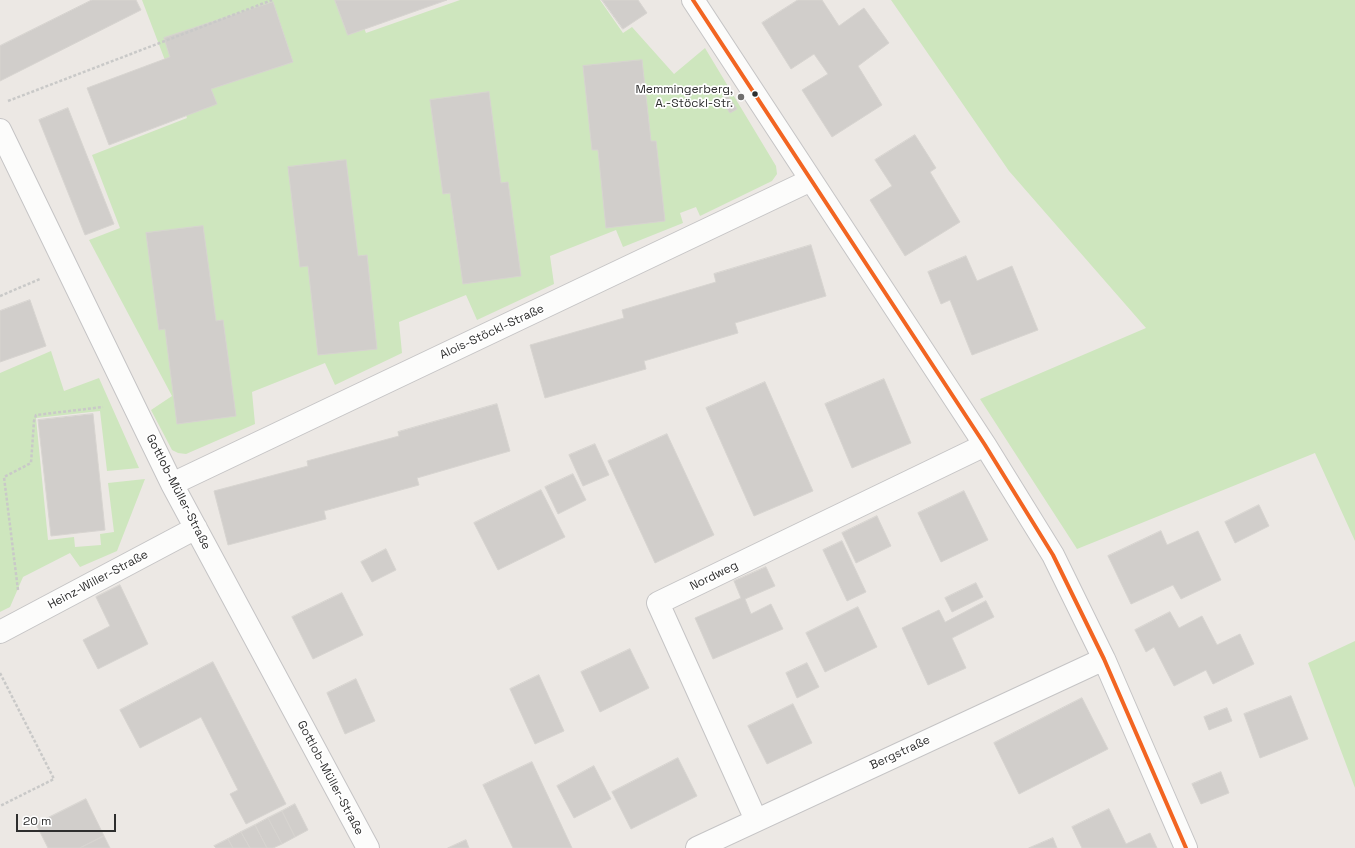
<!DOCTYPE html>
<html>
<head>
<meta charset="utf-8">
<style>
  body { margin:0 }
  #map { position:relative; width:1355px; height:848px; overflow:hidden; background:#ece8e4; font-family:"Space Grotesk",sans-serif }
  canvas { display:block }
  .scale { position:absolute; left:16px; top:814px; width:100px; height:18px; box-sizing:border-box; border:2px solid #2e2e2e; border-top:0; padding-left:5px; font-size:12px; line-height:14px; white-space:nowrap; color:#2e2e2e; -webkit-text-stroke:3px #fff; paint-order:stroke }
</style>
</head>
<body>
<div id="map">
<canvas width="1355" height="848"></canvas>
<div class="scale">20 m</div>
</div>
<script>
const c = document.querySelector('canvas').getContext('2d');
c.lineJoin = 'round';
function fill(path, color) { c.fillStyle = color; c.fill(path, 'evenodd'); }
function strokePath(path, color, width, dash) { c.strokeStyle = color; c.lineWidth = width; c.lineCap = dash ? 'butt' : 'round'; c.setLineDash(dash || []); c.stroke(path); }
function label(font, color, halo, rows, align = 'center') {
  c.font = font + ' "Space Grotesk",sans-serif'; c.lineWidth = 3.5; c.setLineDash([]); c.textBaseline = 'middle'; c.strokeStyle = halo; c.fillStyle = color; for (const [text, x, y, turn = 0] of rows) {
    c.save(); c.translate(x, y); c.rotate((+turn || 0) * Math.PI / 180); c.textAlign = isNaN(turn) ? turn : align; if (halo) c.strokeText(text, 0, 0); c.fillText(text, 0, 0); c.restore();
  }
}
fill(new Path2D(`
  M142 0H353L366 33 460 0H600L623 33 632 27 674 74 705 48 776 166 777 174 772 181 700 216 696 207 680 213 683 223 623 247 616 230 550 256 554 284 477 320 466 295 399 322 402 353 335 385 325 363 252 392 255 424 186 454 178 453 172 450 151 410 172 396 89 240 120 228 92 155 187 118Z
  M891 0H1355V541L1315 453 1077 549 980 399 1146 328 1009 171Z
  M51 351 64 391 99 378 139 468 107 471 100 411 36 418 48 540 74 537 75 547 101 545 100 534 114 532 108 483 145 479 117 551 80 567 70 553 23 577 10 607 0 612V373Z
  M1355 641V788L1308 663Z`), '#cee6be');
const building = new Path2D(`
  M92 0H136L141 10 0 81V46Z
  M335 0H447L348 35Z
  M602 0H638L647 13 623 29Z
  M798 0H822L839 26 864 8 889 43 858 66 882 105 832 137 802 90 828 74 814 54 791 69 762 23Z
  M273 2 293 62 211 89 217 104 109 145 87 88 170 57 164 38Z
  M642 60 651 141H656L665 221 606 228 598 150H592L583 66Z
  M489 92 501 183 508 182 521 276 463 284 450 193 443 194 430 100Z
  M728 96 737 109 730 113 721 100Z
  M68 108 114 224 85 235 39 120Z
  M915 135 936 168 930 172 960 222 905 256 870 200 892 186 875 160Z
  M346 160 358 256 367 255 377 349 318 355 308 266 300 267 288 167Z
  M203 226 216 321 223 320 236 416 177 424 165 329 159 330 146 233Z
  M811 245 826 296 735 323 738 333 644 361 646 369 545 398 530 345 624 318 622 310 716 282 714 274Z
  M966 256 977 281 1012 266 1038 330 972 355 950 300 941 304 928 272Z
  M30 300 46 346 0 362V311Z
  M884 379 911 443 852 468 825 404Z
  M765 382 813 491 754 516 706 408Z
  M497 404 510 451 417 478 419 485 324 511 326 519 228 545 214 491 308 466 307 461 399 436 398 432Z
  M93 414 105 530 51 536 38 420Z
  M667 434 714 535 655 563 608 461Z
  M595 444 609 475 583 486 569 455Z
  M573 474 586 500 558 514 545 487Z
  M541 490 565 537 498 570 474 523Z
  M964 491 988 540 941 562 918 513Z
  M1259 505 1269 526 1235 543 1225 522Z
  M877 516 891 546 856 563 842 533Z
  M1161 531 1167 545 1198 531 1221 580 1181 599 1173 585 1131 604 1108 556Z
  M842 541 866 592 847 601 823 550Z
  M386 549 396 570 372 582 361 562Z
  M766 567 775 586 745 599 751 614 771 604 783 629 713 659 695 618 741 598 734 581Z
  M976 583 983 597 952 612 945 598Z
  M120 585 148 644 98 669 83 640 110 626 96 597Z
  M342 593 363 635 313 659 292 617Z
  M986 601 994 617 952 638 966 668 928 685 902 628 939 610 945 622Z
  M858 607 877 647 825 672 806 633Z
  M1170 612 1179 628 1202 616 1217 645 1240 634 1254 664 1213 684 1206 670 1174 686 1154 647 1146 652 1135 630Z
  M630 649 649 688 600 712 581 672Z
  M213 662 286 804 246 824 230 794 238 790 201 717 140 748 120 710Z
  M807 663 819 687 797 698 786 673Z
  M539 675 564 731 535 744 510 689Z
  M356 679 375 721 345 734 327 693Z
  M1291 696 1308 739 1260 758 1244 714Z
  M1082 698 1108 749 1019 794 994 743Z
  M793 704 812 743 767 764 748 726Z
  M1227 708 1232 721 1209 730 1204 717Z
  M678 758 697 796 631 829 612 792Z
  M532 762 572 848H513L483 785Z
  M594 766 611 799 574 818 557 786Z
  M1221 772 1229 793 1201 804 1192 784Z
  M86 799 104 836 80 848H48L36 824Z
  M295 804 308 830 295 837 282 811Z
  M1109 809 1126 844 1150 833 1157 848H1082L1072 827Z
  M282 811 295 837 282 844 268 818Z
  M268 818 282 844 273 848H267L255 825Z
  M255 825 267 848H250L241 832Z
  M241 832 250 848H233L228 839Z
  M104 836 110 848H80Z
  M1053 838 1057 848H1029Z
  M228 839 233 848H216L214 846Z
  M466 840 469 848H448Z`);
fill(building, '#d1cecb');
strokePath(building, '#d7d4d0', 1);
const minor = new Path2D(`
  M693 0 985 445 1053 555 1104 659 1186 848
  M0 130 172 484 368 848
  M172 484 811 180
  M0 632 196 528
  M756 820 658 603 985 445
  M697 848 1104 659`);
strokePath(minor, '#c5c4c5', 24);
strokePath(new Path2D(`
  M8 101 272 0
  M0 296 40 279
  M18 590 4 477 31 463 34 421 36 415 103 407
  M0 673 54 779 0 806`), '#c9c9c8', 2.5, [3, 2]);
strokePath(minor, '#fcfcfb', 22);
strokePath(new Path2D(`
  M693 0 985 445 1053 555 1104 659 1186 848`), '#f26522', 4);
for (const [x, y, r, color] of [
  [755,94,3.5,"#2e2e2e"],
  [741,97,4,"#706f6e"]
]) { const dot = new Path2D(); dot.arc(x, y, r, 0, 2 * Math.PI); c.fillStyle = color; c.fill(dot); strokePath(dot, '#fff', 1.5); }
label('12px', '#2e2e2e', '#fff', [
  ["Memmingerberg,",733,90],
  ["A.-Stöckl-Str.",733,104]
], 'right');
label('12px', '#2e2e2e', '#fff', [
  ["Alois-Stöckl-Straße",492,332,-25],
  ["Gottlob-Müller-Straße",178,492,63],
  ["Nordweg",714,576,-26],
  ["Heinz-Willer-Straße",98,580,-28],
  ["Bergstraße",900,753,-25],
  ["Gottlob-Müller-Straße",330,778,62]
]);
</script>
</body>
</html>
